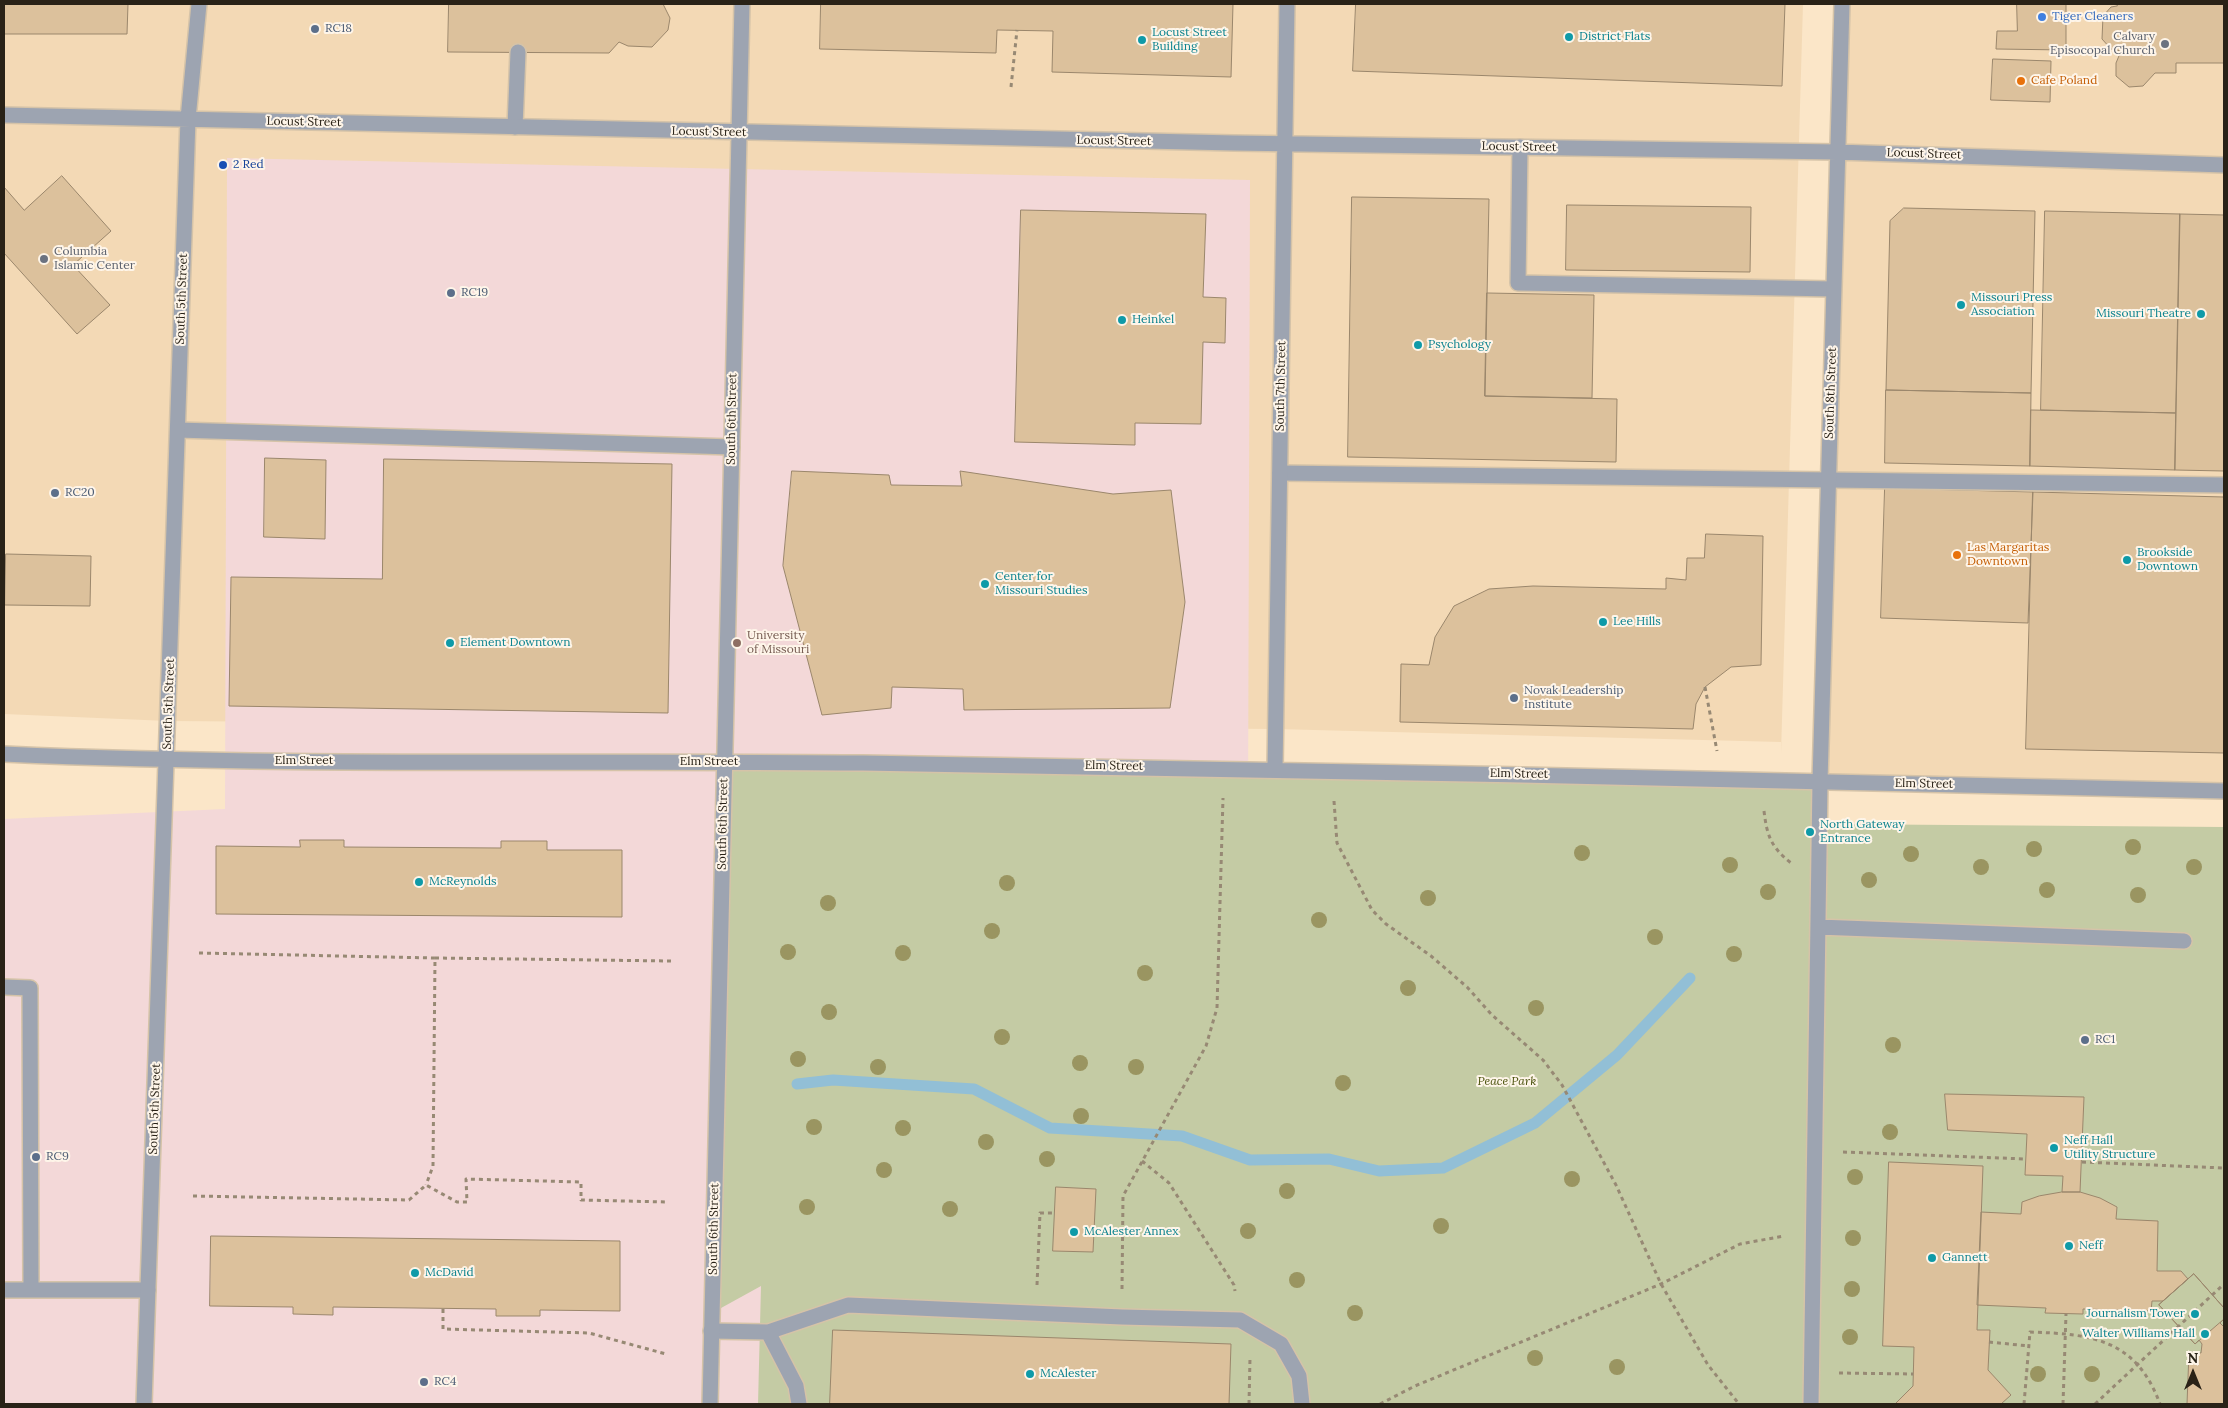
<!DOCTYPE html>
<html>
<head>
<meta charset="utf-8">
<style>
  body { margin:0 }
  #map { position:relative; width:2228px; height:1408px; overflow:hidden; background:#fbe6c8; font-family:Lora,serif }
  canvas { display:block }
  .frame { position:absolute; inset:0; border:5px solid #292217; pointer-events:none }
  .north { position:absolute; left:2168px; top:1348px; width:50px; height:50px; -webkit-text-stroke:4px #fef5e9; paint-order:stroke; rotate:0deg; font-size:14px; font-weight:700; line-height:20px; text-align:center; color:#292217 }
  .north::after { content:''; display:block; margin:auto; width:18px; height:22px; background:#292217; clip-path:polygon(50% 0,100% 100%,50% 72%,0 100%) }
</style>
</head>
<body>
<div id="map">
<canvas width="2228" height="1408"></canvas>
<div class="frame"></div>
<div class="north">N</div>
</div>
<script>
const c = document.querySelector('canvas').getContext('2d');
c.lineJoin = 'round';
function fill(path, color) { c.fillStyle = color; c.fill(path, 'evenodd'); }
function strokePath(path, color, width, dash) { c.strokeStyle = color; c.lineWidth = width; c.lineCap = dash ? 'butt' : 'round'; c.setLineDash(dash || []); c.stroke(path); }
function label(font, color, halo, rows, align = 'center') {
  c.font = font + ' Lora,serif'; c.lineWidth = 4; c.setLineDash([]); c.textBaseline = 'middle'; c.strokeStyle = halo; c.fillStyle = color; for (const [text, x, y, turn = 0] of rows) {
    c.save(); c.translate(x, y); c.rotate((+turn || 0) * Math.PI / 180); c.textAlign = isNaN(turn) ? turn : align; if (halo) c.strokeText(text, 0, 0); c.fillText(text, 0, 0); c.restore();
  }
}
fill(new Path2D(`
  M4 4H1803L1781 753V742L1275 729 168 721 4 714Z
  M1842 4H2224V791L1820 781Z`), '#f3d9b5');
fill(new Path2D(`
  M227 158 1250 180 1248 817 1784 821 2224 836V1404H4V819L225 809Z`), '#f3d8d8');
fill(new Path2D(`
  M725 762 1820 781V824L2224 827V1404H758L761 1286 712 1313Z`), '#c4cba4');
strokePath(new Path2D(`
  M797 1084 833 1080 974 1089 1050 1128 1182 1136 1250 1160 1329 1159 1379 1171 1443 1168 1535 1123 1617 1055 1690 978`), '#92bfd6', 11);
const building = new Path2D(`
  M4 4H128L127 34H4Z
  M449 4H663L670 18 668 30 652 47 628 46 619 42 609 53 448 52Z
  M821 4H1233L1231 77 1052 72 1053 31 997 30 996 53 820 49Z
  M1356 4H1785L1782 86 1353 71Z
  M2017 4H2066V50L1996 49 1997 31H2017Z
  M2117 4H2224V63H2176V73H2155L2143 86 2129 87 2116 76V63L2121 51 2111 49 2102 39 2103 16 2111 7 2117 6Z
  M1993 59 2051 61 2050 102 1991 100Z
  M62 176 111 231 73 265 110 305 77 334 4 253V187L24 210Z
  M1352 197 1489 199 1485 396 1617 399 1616 462 1348 457Z
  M1567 205 1751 207 1750 272 1566 270Z
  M1904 208 2035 211 2031 393 1886 390 1890 221Z
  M1021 210 1206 214 1203 297 1226 298 1225 343 1203 342 1201 424 1135 423V445L1015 442Z
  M2045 211 2180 214 2176 413 2041 410Z
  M2180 214 2224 215V471L2175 470Z
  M1487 293 1594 295 1592 398 1485 396Z
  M1886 390 2031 393 2030 466 1885 463Z
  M2031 410 2176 413 2175 470 2030 466Z
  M265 458 326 460 325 539 264 537Z
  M384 459 672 464 668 713 229 706 231 577 382 579Z
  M792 471 889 475 891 485 962 486 960 471 1113 494 1171 490 1185 602 1170 708 964 710 963 689 892 687 891 708 822 715 783 566Z
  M1885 488 2033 492 2028 623 1881 618Z
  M2033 492 2224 497V753L2026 749Z
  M1706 534 1763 536 1761 665 1731 667 1705 687 1696 704 1693 729 1400 722 1401 664 1429 665 1435 637 1454 606 1489 589 1533 586 1666 589V578L1686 580 1687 558H1704Z
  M6 554 91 556 90 606 5 605Z
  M300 840H344V847L501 848V841H547V850H622V917L216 914V846L300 847Z
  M1945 1094 2084 1097 2080 1192H2062L2063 1176 2025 1175 2027 1134 1948 1130Z
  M1889 1162 1983 1166 1977 1330H1990L1988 1370 2011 1395 2001 1404H1895L1913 1386 1914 1347 1883 1346Z
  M1056 1187 1096 1189 1093 1252 1053 1251Z
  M2062 1192H2080L2100 1198 2117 1207 2116 1219 2158 1221 2157 1271H2181L2188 1279 2163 1301H2152L2151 1311 2083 1309V1314L2045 1313 2046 1308 1977 1305 1981 1212 2021 1214 2022 1202 2039 1196Z
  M211 1236 620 1241V1311L540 1310V1316H496V1309L333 1307V1315L293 1314V1307L210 1306Z
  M2194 1274 2224 1308V1319L2220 1323 2224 1327V1404H2187L2189 1352 2201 1353 2202 1344 2199 1340 2195 1344 2159 1305Z
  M2194 1274 2224 1308V1319L2195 1344 2159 1305Z
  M833 1330 1231 1344 1229 1404H830Z`);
fill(building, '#dcc19c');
strokePath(building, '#9b876c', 1);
const lane = new Path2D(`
  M515 127 518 52
  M1520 147 1518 283 1833 289
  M178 430 732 447
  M1280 473 2224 485
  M1818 927 2184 941
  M4 987 30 988 31 1290
  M4 1290H148
  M711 1331 768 1332 796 1386 799 1404
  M768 1332 848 1305 1122 1317 1240 1320 1281 1344 1299 1376 1302 1404
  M1811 1404 1820 781`);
const street = new Path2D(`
  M4 115 1234 143 1837 152 2224 165
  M4 754C290 767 577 760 863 763 1317 769 1770 781 2224 791
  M1275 768 1287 4
  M1820 781 1842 4
  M144 1404 188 119 199 4
  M710 1404 742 4`);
strokePath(lane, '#d5c3a8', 18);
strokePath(street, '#d5c3a8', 18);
strokePath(new Path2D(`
  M1011 87 1017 30
  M1705 687 1717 751
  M1334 801 1337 843 1372 910 1386 924 1431 956 1467 987 1492 1015 1543 1060 1562 1085 1616 1185 1661 1284 1708 1365 1739 1404
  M1764 811C1767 836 1771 847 1791 863
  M199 953 435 958 433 1166 426 1185
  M435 958 672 961
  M1843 1152 2026 1159
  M1142 1161 1169 1183 1234 1285 1235 1291
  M2082 1162 2224 1168
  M193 1196 409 1200 426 1185 457 1202H467L466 1179 581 1182V1200L667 1202
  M1037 1285 1040 1213H1055
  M1122 1289 1123 1196 1206 1046 1217 1008 1223 798
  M443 1309V1329L589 1333 666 1354
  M1989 1342 2029 1346
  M1839 1373 1913 1374
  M1249 1404 1250 1358
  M1380 1404 1415 1386 1661 1284 1740 1244 1784 1236
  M2024 1404 2030 1332C2092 1334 2136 1339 2160 1404
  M2063 1404 2066 1314
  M2095 1404 2224 1284`), '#978974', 3, [4, 4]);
strokePath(lane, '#9da4b1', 15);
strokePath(street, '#9da4b1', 15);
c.fillStyle = '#9a9561';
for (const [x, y] of [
  [2133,847],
  [2034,849],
  [1582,853],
  [1911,854],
  [1730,865],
  [1981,867],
  [2194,867],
  [1869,880],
  [1007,883],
  [2047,890],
  [1768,892],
  [2138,895],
  [1428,898],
  [828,903],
  [1319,920],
  [992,931],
  [1655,937],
  [788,952],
  [903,953],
  [1734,954],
  [1145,973],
  [1408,988],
  [1536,1008],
  [829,1012],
  [1002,1037],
  [1893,1045],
  [798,1059],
  [1080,1063],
  [878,1067],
  [1136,1067],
  [1343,1083],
  [1081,1116],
  [814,1127],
  [903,1128],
  [1890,1132],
  [986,1142],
  [1047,1159],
  [884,1170],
  [1855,1177],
  [1572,1179],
  [1287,1191],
  [807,1207],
  [950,1209],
  [1441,1226],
  [1248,1231],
  [1853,1238],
  [1297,1280],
  [1852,1289],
  [1355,1313],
  [1850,1337],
  [1535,1358],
  [1617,1367],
  [2038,1374],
  [2092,1374]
]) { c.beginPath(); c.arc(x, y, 8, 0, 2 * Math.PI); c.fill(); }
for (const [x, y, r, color] of [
  [2042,17,5,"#3f7fe0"],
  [315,29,5,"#5c6f8a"],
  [1569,37,5,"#0f9aa8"],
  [1142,40,5,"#0f9aa8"],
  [2165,44,5,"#6b7280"],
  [2021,81,5,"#e8710a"],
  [223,165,5,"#1a4fb4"],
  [44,259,5,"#6b7280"],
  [451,293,5,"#5c6f8a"],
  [1961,305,5,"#0f9aa8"],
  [2201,314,5,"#0f9aa8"],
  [1122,320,5,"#0f9aa8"],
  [1418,345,5,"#0f9aa8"],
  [55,493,5,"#5c6f8a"],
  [1957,555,5,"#e8710a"],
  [2127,560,5,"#0f9aa8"],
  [985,584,5,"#0f9aa8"],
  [1603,622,5,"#0f9aa8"],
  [450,643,5,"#0f9aa8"],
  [737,643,5,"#8d6e63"],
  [1514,698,5,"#5c6f8a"],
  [1810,832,5,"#0f9aa8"],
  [419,882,5,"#0f9aa8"],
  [2085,1040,5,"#5c6f8a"],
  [2054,1148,5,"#0f9aa8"],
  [36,1157,5,"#5c6f8a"],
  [1074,1232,5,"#0f9aa8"],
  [2069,1246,5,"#0f9aa8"],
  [1932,1258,5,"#0f9aa8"],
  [415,1273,5,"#0f9aa8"],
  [2195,1314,5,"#0f9aa8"],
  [2205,1334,5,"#0f9aa8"],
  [1030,1374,5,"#0f9aa8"],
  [424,1382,5,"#5c6f8a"]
]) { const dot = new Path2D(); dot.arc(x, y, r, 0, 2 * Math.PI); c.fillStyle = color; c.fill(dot); strokePath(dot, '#fef5e9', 2); }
label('12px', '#366cbe', '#fef5e9', [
  ["Tiger Cleaners",2052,17]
], 'left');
label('12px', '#4e5e75', '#fef5e9', [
  ["RC18",325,29],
  ["RC19",461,293],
  ["RC20",65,493],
  ["Novak Leadership",1524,691],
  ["Institute",1524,705],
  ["RC1",2095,1040],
  ["RC9",46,1157],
  ["RC4",434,1382]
], 'left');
label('12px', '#0d838f', '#fef5e9', [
  ["Locust Street",1152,33],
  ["Building",1152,47],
  ["District Flats",1579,37],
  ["Missouri Press",1971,298],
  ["Association",1971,312],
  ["Missouri Theatre",2191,314,"right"],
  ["Heinkel",1132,320],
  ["Psychology",1428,345],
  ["Brookside",2137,553],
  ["Downtown",2137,567],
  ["Center for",995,577],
  ["Missouri Studies",995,591],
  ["Lee Hills",1613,622],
  ["Element Downtown",460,643],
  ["North Gateway",1820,825],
  ["Entrance",1820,839],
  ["McReynolds",429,882],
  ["Neff Hall",2064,1141],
  ["Utility Structure",2064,1155],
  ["McAlester Annex",1084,1232],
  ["Neff",2079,1246],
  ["Gannett",1942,1258],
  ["McDavid",425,1273],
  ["Journalism Tower",2185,1314,"right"],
  ["Walter Williams Hall",2195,1334,"right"],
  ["McAlester",1040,1374]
], 'left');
label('12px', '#5b616d', '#fef5e9', [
  ["Calvary",2155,37],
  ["Episocopal Church",2155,51],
  ["Columbia",54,252,"left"],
  ["Islamic Center",54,266,"left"]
], 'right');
label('12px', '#c56008', '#fef5e9', [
  ["Cafe Poland",2031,81],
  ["Las Margaritas",1967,548],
  ["Downtown",1967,562]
], 'left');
label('12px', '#292217', '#fef5e9', [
  ["Locust Street",304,122,1],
  ["Locust Street",709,132,1],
  ["Locust Street",1114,141,1],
  ["Locust Street",1519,147,1],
  ["Locust Street",1924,154,2],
  ["South 5th Street",182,299,-88],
  ["South 7th Street",1281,386,-89],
  ["South 8th Street",1831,393,-88],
  ["South 6th Street",732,419,-89],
  ["South 5th Street",169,704,-88],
  ["Elm Street",304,761],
  ["Elm Street",709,762],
  ["Elm Street",1114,766,1],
  ["Elm Street",1519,774,1],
  ["Elm Street",1924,784,1],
  ["South 6th Street",723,824,-89],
  ["South 5th Street",155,1109,-88],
  ["South 6th Street",714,1229,-89]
]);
label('12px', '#164399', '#fef5e9', [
  ["2 Red",233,165]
], 'left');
label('12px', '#785e54', '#fef5e9', [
  ["University",747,636],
  ["of Missouri",747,650]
], 'left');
label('italic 12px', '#4b520d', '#fef5e9', [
  ["Peace Park",1507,1082]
]);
</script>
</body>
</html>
